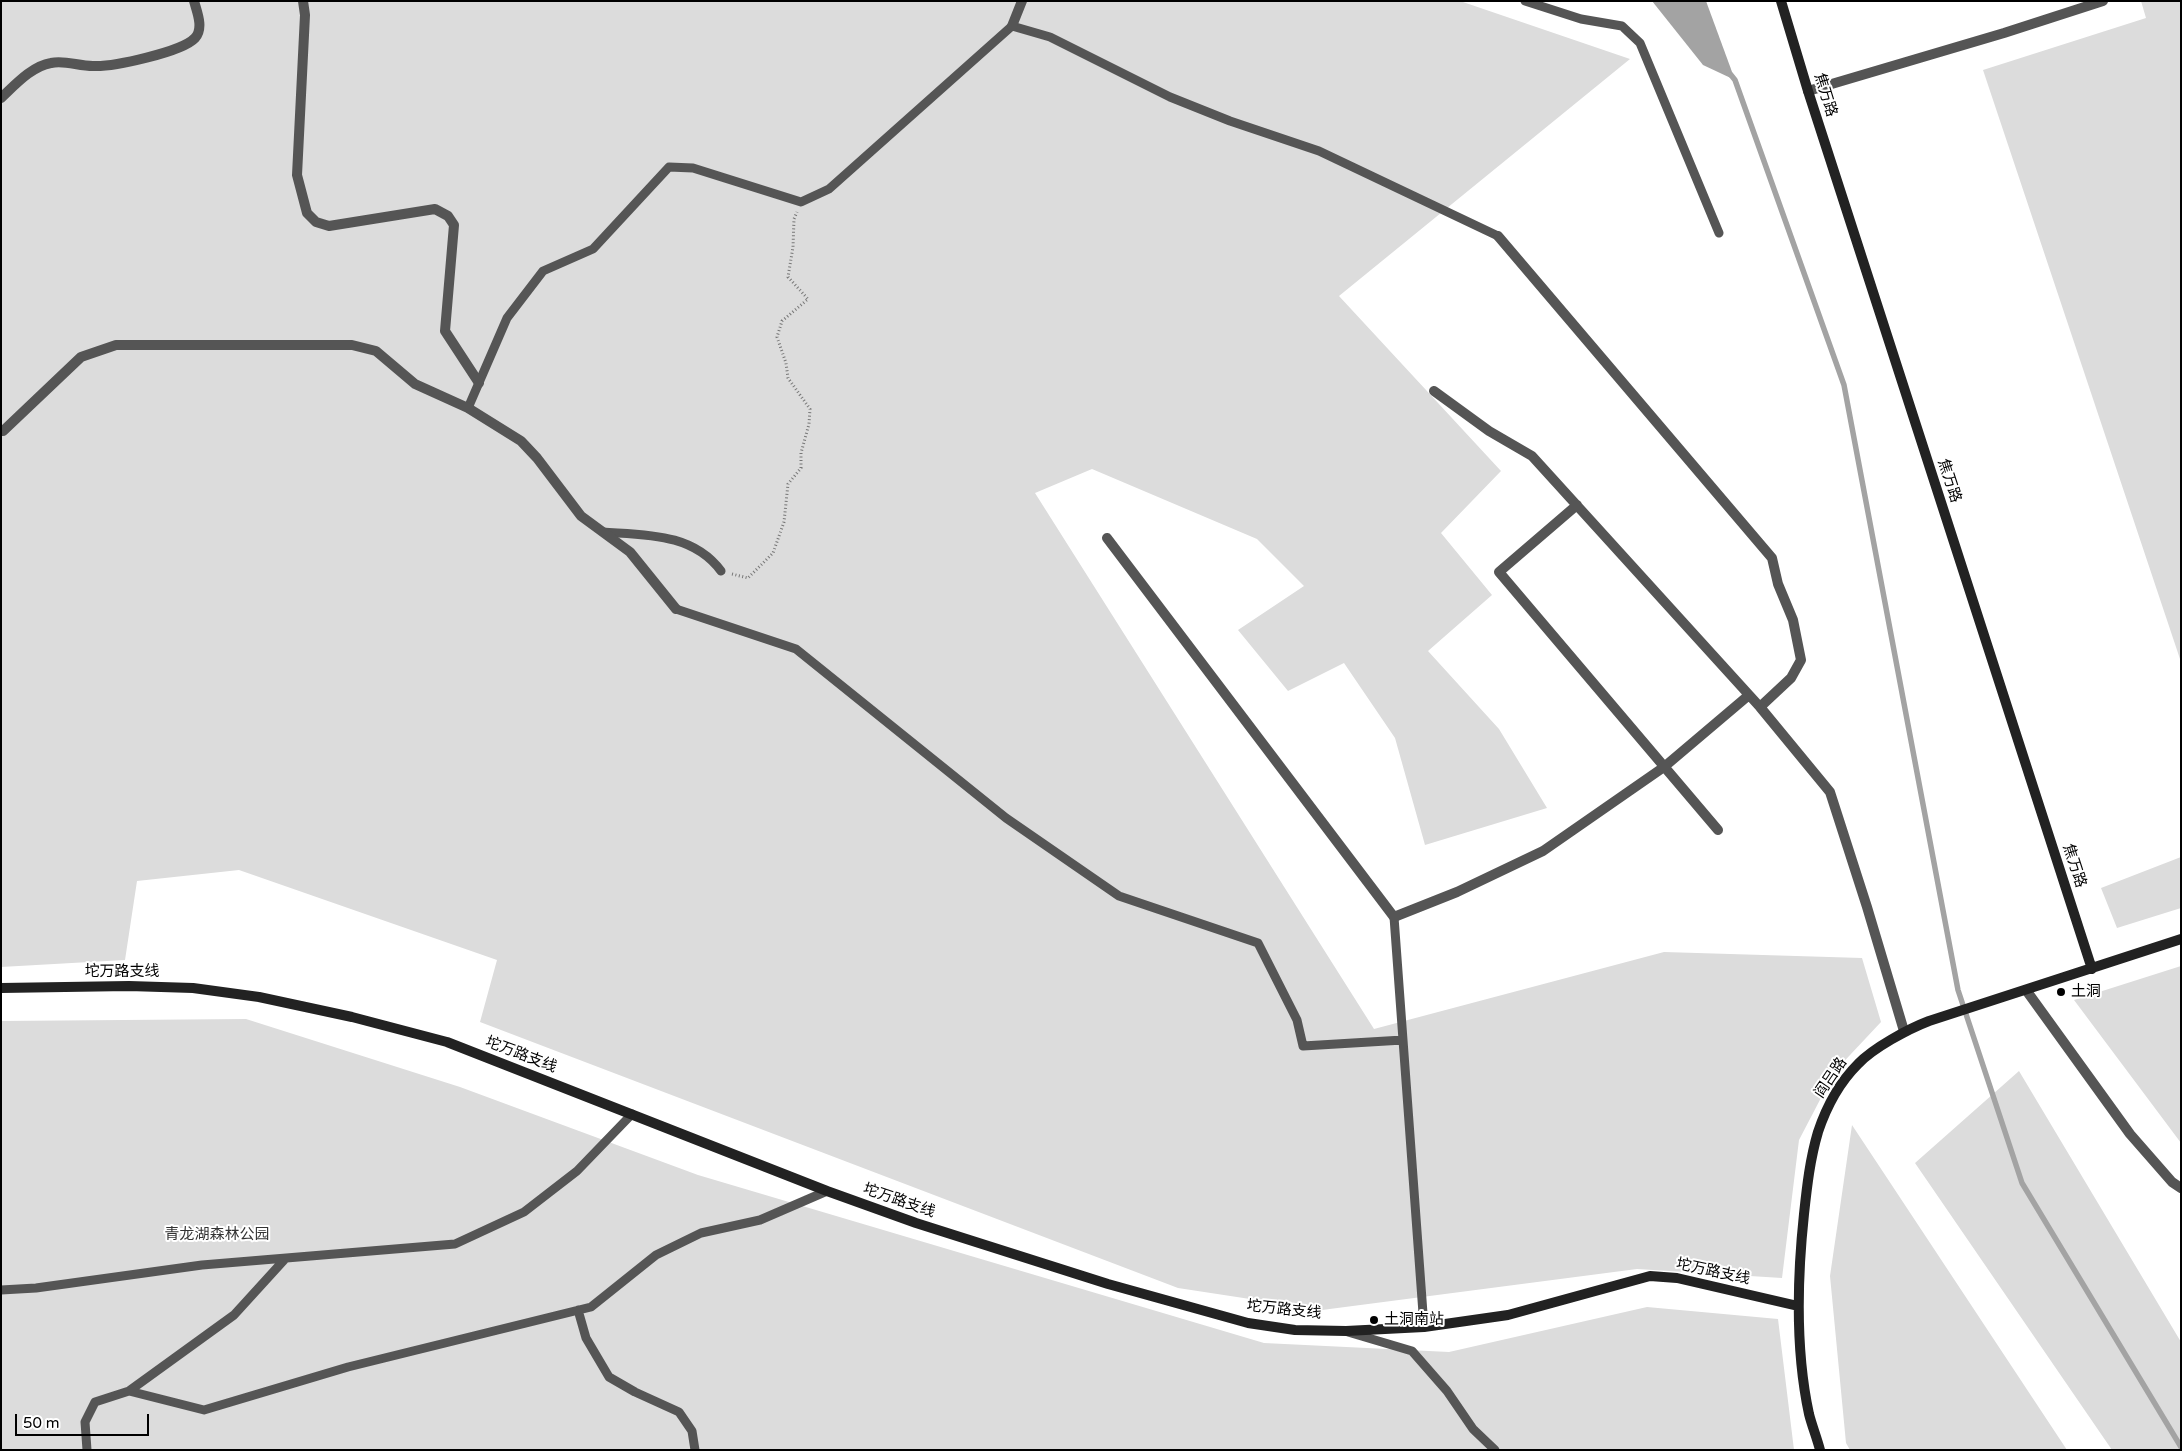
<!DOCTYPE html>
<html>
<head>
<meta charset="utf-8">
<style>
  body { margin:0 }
  #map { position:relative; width:2182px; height:1451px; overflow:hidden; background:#fff; font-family:"Varela Round",sans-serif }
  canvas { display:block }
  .frame { position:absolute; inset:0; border:2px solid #000; pointer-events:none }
  .scale { position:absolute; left:15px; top:1414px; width:134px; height:22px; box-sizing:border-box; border:2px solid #000; border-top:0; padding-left:6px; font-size:15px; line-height:18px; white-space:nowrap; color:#000; -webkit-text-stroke:4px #fff; paint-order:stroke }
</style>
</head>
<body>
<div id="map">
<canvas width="2182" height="1451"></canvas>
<div class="frame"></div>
<div class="scale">50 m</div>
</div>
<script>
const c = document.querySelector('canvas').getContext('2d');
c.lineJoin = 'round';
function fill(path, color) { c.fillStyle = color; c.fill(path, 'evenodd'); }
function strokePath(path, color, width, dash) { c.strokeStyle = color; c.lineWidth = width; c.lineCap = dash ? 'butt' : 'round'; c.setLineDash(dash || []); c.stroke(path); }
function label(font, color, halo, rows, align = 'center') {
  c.font = font + ' "Varela Round","Noto Sans SC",sans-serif'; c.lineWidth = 4; c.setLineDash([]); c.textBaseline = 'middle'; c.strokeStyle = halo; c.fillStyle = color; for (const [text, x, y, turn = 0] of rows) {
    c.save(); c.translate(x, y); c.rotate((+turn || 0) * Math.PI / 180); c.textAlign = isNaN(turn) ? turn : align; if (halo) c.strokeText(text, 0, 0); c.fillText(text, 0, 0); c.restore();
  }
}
fill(new Path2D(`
  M1 1H1460L1630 59 1339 296 1501 471 1441 533 1492 595 1428 651 1499 729 1547 808 1425 845 1395 738 1344 663 1288 691 1238 630 1304 586 1257 539 1092 469 1035 493 1374 1029 1664 952 1862 958 1881 1022 1835 1071 1799 1140 1782 1278 1637 1269 1322 1310 1178 1288 480 1022 497 960 239 870 137 881 125 960 1 967Z
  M2141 1H2181V662L1983 70 2146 18Z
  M2181 857V908L2117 928 2101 888Z
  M2181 966V1143L2074 1000Z
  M246 1019 460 1087 698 1175 1264 1343 1449 1352 1647 1307 1778 1319 1794 1450H1V1021Z
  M2019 1071 2181 1342V1450H2112L1915 1163Z
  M1852 1125 2067 1450H1850L1846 1443 1830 1276Z`), '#dcdcdc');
fill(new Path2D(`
  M1652 1H1706L1735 80 1703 65Z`), '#a3a3a3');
strokePath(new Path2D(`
  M1731 75 1735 80 1844 385 1958 990 2022 1183 2181 1447`), '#a3a3a3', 5.5);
strokePath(new Path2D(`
  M732 574 748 578 773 553 784 522 788 484 801 468V453L809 424 810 409 788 378 786 363 777 337 782 321 808 299 788 277 793 247 794 219 797 212`), '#777', 3, [1, 2.5]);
strokePath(new Path2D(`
  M1525 1 1581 19 1622 26 1640 43 1719 233
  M468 408 507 318 543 271 593 249 669 167 693 168 801 202 829 189 1012 26 1050 37 1170 97 1230 121 1319 151 1498 236
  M603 532C646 535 693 533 721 571
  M676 609 796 649 1006 818 1119 896 1258 943 1297 1020 1303 1046 1403 1040
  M1394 917 1424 1327
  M1 1290 36 1288 202 1265 455 1244 524 1212 577 1171 632 1114
  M578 1310 586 1338 609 1377 635 1392 679 1412 692 1431 695 1450
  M1348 1332 1412 1351 1447 1391 1473 1429 1495 1450
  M129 1391 204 1410 348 1367 591 1307 656 1255 701 1233 760 1220 827 1191
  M87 1450 85 1422 95 1402 129 1391 234 1315 285 1259`), '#555', 9);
strokePath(new Path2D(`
  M303 1 305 15 297 175 307 213 316 222 329 226 435 209 448 216 454 225 445 331 479 383
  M1012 26 1022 1
  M1808 91 2004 33 2103 1
  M1 98C15 85 32 66 51 63 65 60 78 66 93 66 113 67 182 52 195 38 204 28 197 12 194 1
  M1498 236 1772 558 1778 584 1793 620 1801 660 1791 678 1760 707
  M1434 391 1489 431 1532 456 1760 707 1830 792 1867 907 1904 1031
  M1 431H3L81 357 116 345H352L376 351 415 384 468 408 521 441 537 458 581 516 630 552 676 609
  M1577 505 1499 572 1718 830
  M1107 538 1394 917 1457 892 1543 851 1664 767 1749 695
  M2026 990 2130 1134 2172 1182 2181 1188`), '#555', 10);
strokePath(new Path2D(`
  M1781 1 1808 91 2092 969
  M1 988 129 986 193 988 259 997 352 1017 447 1042 827 1191 916 1223 1108 1284 1248 1323 1295 1330 1346 1331 1424 1327 1508 1315 1650 1276 1677 1278 1798 1306
  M1820 1450C1817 1438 1812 1426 1809 1414 1795 1349 1797 1280 1804 1214 1807 1186 1810 1159 1818 1132 1826 1108 1840 1082 1858 1064 1873 1048 1908 1029 1929 1021L2181 939`), '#222', 10);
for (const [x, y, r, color] of [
  [2061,992,5,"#000"],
  [1374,1320,5,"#000"]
]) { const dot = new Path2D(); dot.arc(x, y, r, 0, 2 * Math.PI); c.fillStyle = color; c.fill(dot); strokePath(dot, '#fff', 2); }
label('15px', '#000', '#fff', [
  ["焦万路",1825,95,73],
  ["焦万路",1949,481,72],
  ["焦万路",2074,866,72],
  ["坨万路支线",122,972],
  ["坨万路支线",521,1055,21],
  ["阎吕路",1831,1078,-56],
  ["坨万路支线",899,1201,19],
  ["坨万路支线",1713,1272,12],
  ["坨万路支线",1284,1310,6]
]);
label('15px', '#000', '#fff', [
  ["土洞",2071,992],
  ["土洞南站",1384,1320]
], 'left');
label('15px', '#333', '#fff', [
  ["青龙湖森林公园",217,1235]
]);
</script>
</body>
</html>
